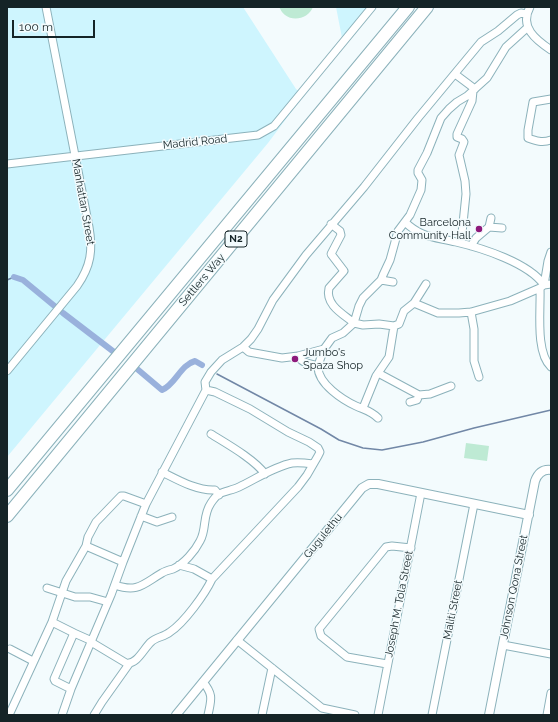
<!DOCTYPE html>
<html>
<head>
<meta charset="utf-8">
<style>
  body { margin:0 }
  #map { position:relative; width:558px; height:722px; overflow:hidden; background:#f3fbfd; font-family:Raleway,sans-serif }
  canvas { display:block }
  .frame { position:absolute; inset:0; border:8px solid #152427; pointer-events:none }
  .scale { position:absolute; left:12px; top:20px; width:83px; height:18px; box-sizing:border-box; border:2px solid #152427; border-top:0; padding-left:5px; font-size:12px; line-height:14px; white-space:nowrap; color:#152427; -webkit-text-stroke:3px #f3fbfd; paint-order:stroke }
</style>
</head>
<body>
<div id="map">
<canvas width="558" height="722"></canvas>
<div class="frame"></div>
<div class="scale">100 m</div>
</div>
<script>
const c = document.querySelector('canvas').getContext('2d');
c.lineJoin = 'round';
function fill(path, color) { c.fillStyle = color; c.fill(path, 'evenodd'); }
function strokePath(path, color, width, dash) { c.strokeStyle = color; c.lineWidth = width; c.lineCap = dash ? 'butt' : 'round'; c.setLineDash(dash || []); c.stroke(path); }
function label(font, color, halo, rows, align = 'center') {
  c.font = font + ' Raleway,sans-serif'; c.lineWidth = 3; c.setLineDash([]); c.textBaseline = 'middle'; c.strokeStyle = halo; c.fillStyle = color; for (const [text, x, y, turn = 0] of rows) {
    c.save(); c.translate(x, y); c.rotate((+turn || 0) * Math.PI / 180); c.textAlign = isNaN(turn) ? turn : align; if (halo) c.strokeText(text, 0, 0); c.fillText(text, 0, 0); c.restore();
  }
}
fill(new Path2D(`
  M7 7H243L296 89 304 95 268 143 7 457Z
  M336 7H372L343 43Z`), '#cef5fe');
fill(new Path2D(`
  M279 7H313C309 18 294 22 285 15 282 13 281 10 279 7Z
  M466 443 489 446 487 461 464 458Z`), '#beead4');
strokePath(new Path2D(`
  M7 280 14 277
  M217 374 321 429 339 440 363 448 382 450 423 442 474 428 551 410`), '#7187a6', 1.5);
strokePath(new Path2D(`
  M14 277 23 280 63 313 114 352
  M136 368 162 390C176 384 180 365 195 361L202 365`), '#99b1dc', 6);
const minor = new Path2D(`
  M530 7C519 27 536 40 551 50
  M455 74 475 89
  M551 99 533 102 528 130V138C536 141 542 143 551 140
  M7 164 258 135 274 126 372 7
  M405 222C421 238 436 237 456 242 482 248 529 263 544 285L551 284
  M331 224 340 231 341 235 331 254 344 271 329 288C325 305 343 314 354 323L359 306 363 298 381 280 383 275 390 260 398 231 410 215 421 190 422 180 418 173V170L427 153 441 118 449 109 457 102 467 96 487 78 506 47 528 27
  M489 227 491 218
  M461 243 466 194 465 181 459 155 464 142 462 139 457 137V134L472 101 473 91
  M471 246 476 238 489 227 502 228
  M381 280 393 282
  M540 288C541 309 535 352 551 367
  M414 303 426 284
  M471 312 474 329V361L479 377
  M243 347 249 352 282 358 298 356 324 349 332 338 343 333 354 323 363 325 379 324 394 326 399 324 404 311 414 303 438 313H459L471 312 510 301 540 288 544 285 548 261 551 252
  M324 349C322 355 319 361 318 367 318 384 343 400 356 406 365 410 371 411 378 418
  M298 356C302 364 310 363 318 366
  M7 371 77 286C91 266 93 250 89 227L46 7
  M378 373 419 395 430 394 451 386
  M206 390 205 382 211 372 222 360 243 347 251 339 258 329 273 300 306 255 364 187 418 118 481 42 498 31 517 15 521 13 526 14
  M410 402 417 400 419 395
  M363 408 376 376 389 357 394 326
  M211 434C227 444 254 459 265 474
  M162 472C178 480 197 491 215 490L219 495
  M141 516 157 522 172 517
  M86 546 123 562
  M115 585C138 593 143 584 162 573 165 571 169 570 173 569 184 564 195 551 200 541 207 529 202 516 211 503 213 500 216 496 219 494 225 491 233 490 239 487 256 479 273 467 292 463 299 462 306 463 313 464
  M47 588 75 597H90L108 602
  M52 622 74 633
  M237 640 322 708 355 715
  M91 642 126 663C137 665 144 648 151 642 156 637 164 637 170 632 184 623 205 594 212 579
  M503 645 551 654
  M10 649 33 661
  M387 664 347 657 321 636 319 629 386 547 392 546 411 548
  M203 682C214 695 211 700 208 715
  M71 689 55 681 54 679 74 633 92 641
  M9 715 52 622 66 581 86 546 88 537 96 522 121 496H124L146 504
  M62 715 71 689 111 595 123 562 146 504 206 390 215 392 250 409 288 432 309 442 318 448 320 452 318 456 307 475 298 487 212 579 194 569 179 565
  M94 715 102 702 129 664
  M262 715 272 668
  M378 715 421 493
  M432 715 474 504
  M547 715 551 693`);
const tertiary = new Path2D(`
  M176 715 362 488 369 484H378L529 515
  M489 715 535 481C538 473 543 469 551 470`);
const motorway = new Path2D(`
  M7 490 408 7
  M7 516 427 7`);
strokePath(minor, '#8cb2bb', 9);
strokePath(tertiary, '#8cb2bb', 10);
strokePath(motorway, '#8cb2bb', 14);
strokePath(minor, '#fff', 7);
strokePath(tertiary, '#fff', 8);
strokePath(motorway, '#fff', 12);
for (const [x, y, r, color] of [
  [479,229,4,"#8d197b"],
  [295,359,4,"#8d197b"]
]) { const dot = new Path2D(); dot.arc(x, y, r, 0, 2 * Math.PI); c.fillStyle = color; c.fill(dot); strokePath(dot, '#f3fbfd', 1.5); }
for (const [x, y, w] of [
  [236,239,22]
]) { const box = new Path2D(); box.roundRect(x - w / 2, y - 8, w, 16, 3); c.fillStyle = '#f3fbfd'; c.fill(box); strokePath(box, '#152427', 1); }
label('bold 10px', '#152427', null, [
  ["N2",236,239]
]);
label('11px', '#152427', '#f3fbfd', [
  ["Madrid Road",195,142,-6],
  ["Manhattan Street",83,202,80],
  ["Settlers Way",202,280,-50],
  ["Gugulethu",323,536,-51],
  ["Johnson Qona Street",514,587,-79],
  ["Joseph M. Tola Street",399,604,-79],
  ["Maliti Street",453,610,-79]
]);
label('11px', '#152427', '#f3fbfd', [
  ["Barcelona",471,223],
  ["Community Hall",471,236],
  ["Jumbo's",303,353,"left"],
  ["Spaza Shop",303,366,"left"]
], 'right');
</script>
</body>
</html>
